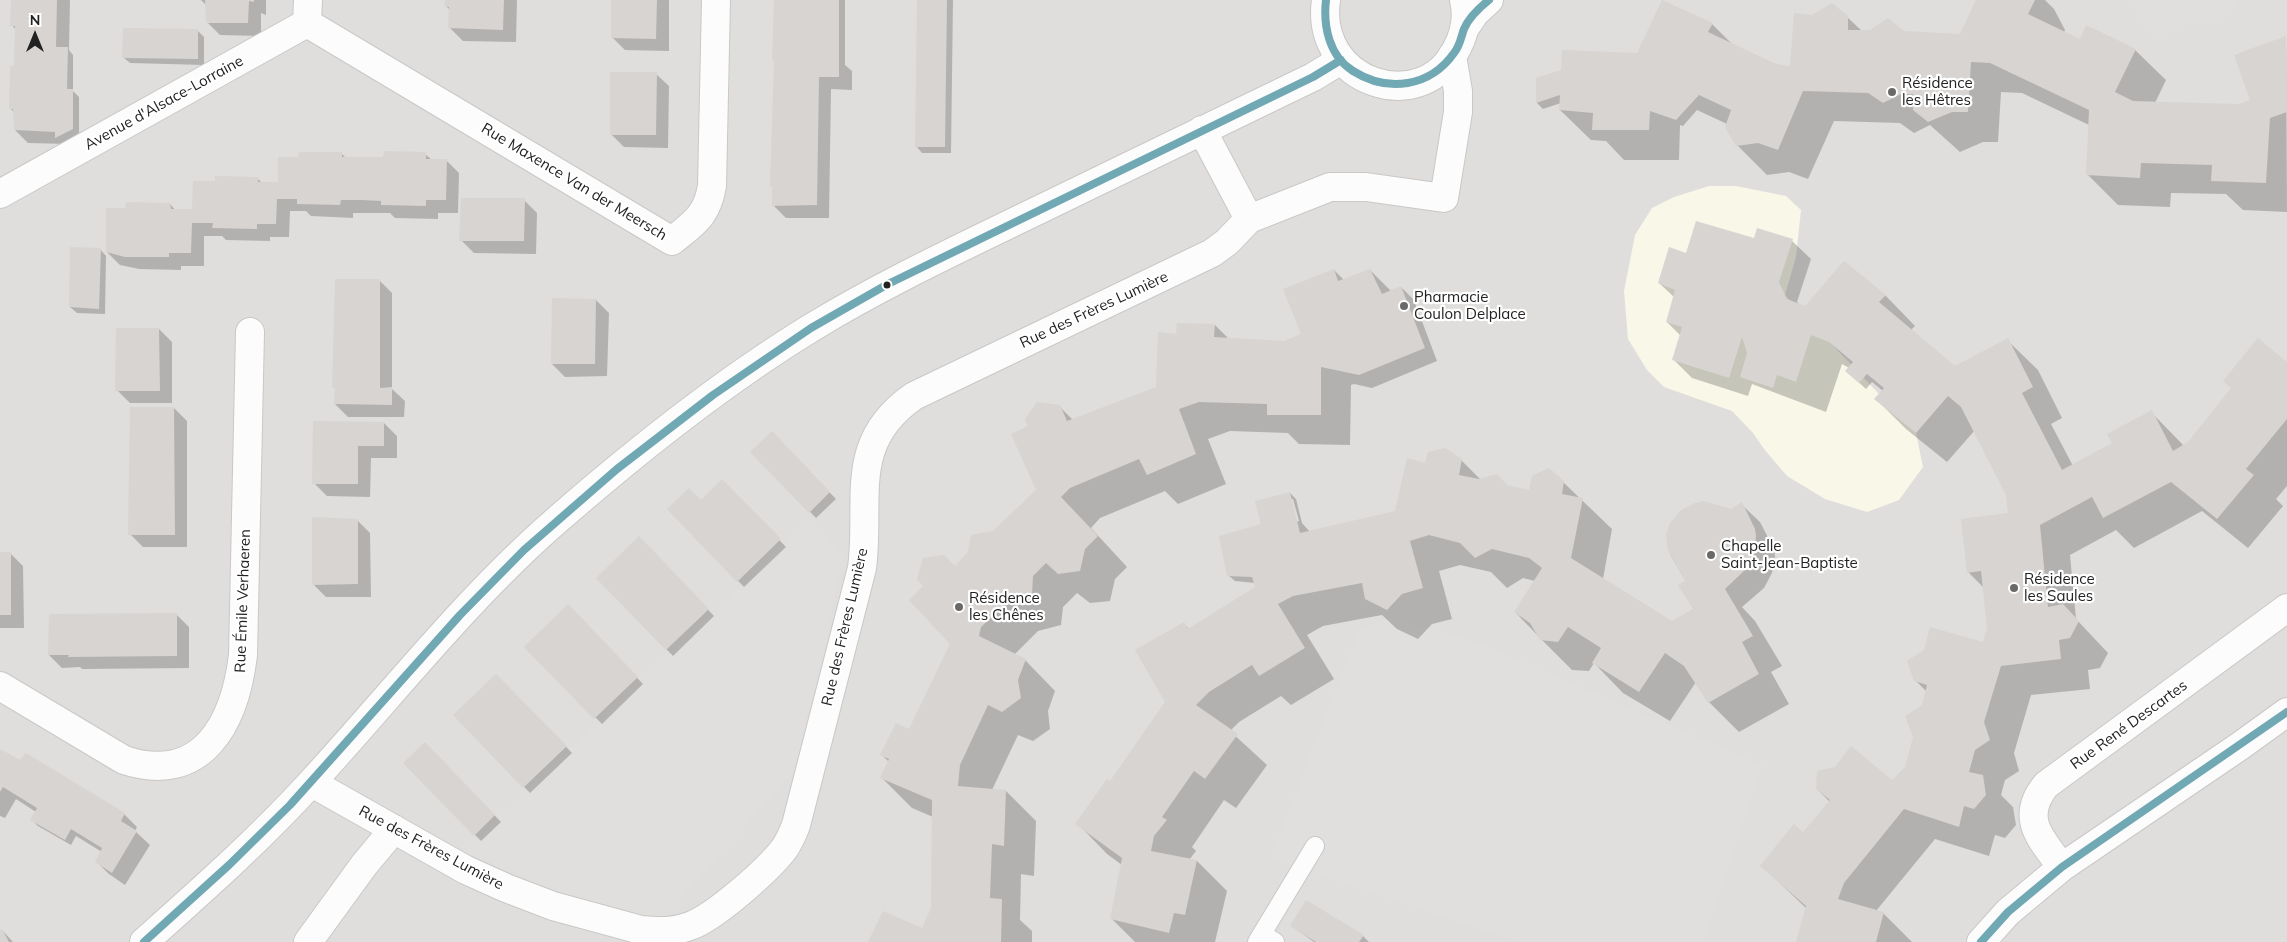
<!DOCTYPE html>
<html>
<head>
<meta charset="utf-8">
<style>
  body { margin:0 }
  #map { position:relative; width:2287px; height:942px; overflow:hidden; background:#f0eeeb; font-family:Mulish,sans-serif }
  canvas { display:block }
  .north { position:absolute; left:10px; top:10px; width:50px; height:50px; -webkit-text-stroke:4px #fff; paint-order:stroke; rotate:0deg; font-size:14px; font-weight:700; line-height:20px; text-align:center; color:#222 }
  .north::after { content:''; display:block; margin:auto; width:18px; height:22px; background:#222; clip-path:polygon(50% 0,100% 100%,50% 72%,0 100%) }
</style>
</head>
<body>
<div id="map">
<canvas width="2287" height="942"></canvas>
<div class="north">N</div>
</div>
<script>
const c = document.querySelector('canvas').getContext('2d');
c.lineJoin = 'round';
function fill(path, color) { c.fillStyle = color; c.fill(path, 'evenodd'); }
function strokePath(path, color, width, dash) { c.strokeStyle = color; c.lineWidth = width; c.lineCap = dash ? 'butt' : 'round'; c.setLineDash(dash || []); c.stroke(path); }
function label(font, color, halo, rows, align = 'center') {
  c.font = font + ' Mulish,sans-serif'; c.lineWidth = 4.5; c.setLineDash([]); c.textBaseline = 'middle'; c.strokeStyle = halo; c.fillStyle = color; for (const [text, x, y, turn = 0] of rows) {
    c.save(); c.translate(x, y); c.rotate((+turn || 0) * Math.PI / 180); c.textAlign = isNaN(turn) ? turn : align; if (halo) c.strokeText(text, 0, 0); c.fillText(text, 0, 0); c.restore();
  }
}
fill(new Path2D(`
  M0 0H2287V942H0Z`), '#dfdedc');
fill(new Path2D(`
  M1709 186H1736L1786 196 1801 210 1796 257 1785 295 1916 433 1923 467 1899 500 1867 512 1825 499 1787 476 1764 449 1753 433 1732 411 1664 387 1647 370 1628 339 1624 291 1635 235 1652 208 1674 197Z`), '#f8f7e8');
fill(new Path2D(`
  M2125 0H2241L2214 23 2184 24 2159 37Z
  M811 519 844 555 799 766 660 922 589 904 463 851Z
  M1391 618 1471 640 1762 765 1703 942H1518L1270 858 1360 629Z`), '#e0dfde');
fill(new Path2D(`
  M12 0H70L69 50 73 55V91L79 97V135L68 144 28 143 15 130V113L10 108 15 67 16 30 12 25Z
  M201 0H266V15L261 13V36L220 35 207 22 206 5Z
  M446 0H517L516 42 463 41 450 28V10L446 6Z
  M613 0H669V51L625 50 612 37Z
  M775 0H845V65L852 71V90L831 89 829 218H786L773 205Z
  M918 0H953L951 153H922L916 146Z
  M1978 0H2045L2054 9 2065 30 2064 33 2080 41 2135 50 2166 80 2155 103 2239 105 2251 101 2286 38 2287 212 2243 210 2226 194 2171 193 2170 207 2118 205 2088 175 2089 125 2022 93 2001 92 1998 142H1983L1960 152 1930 125 1914 133 1900 123 1834 121 1808 179 1789 172 1767 175 1737 145 1727 124 1697 110 1683 126 1680 125 1679 160H1624L1606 141 1591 140 1560 110 1561 103 1543 109 1537 103 1538 79 1638 55 1712 24 1734 46 1776 66 1791 68 1847 17 1862 31 1961 35Z
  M198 31 204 37V65L130 63 123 57Z
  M656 74 669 86 668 148 624 147 611 134Z
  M341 153 347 159H384L425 154 432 160H446L459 173 458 213H438V219L395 218 390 213H353V218L311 216 306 211H290L289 237H270V241L226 240 222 236H204V266H181V270L139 269 120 265 107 252 126 209 170 204 176 211H193L257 178 263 184H279L299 158Z
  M524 200 537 213 536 254 474 253 461 240Z
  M1755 239 1792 241 1811 259 1797 302 1800 305 1806 307 1885 295 1915 326 1911 330 1954 368 2007 340 2038 370 2062 418 2051 424 2073 466 2114 444 2151 412 2184 446 2287 363V486L2276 499 2283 506 2248 548 2202 511 2134 548 2116 530 2070 555 2076 619 2108 653 2100 668 2088 670 2090 689 2031 695 2014 753 2019 771 2005 780 2001 795 2013 807 2016 825 2005 838 1995 835 1989 856 1935 839 1876 911 1883 913 1912 942H1797L1807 909 1762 866 1803 834 1830 802 1817 789 1892 782 1906 768 1927 692 1915 680 1984 644 1988 628 1984 588 1968 572 2010 514 2008 495 1975 430 1947 462 1906 429 1876 399 1883 391 1872 382 1866 389 1853 377 1849 368 1842 364 1826 412 1752 384 1748 396 1692 378 1674 360 1681 336 1667 322 1674 297 1659 283 1687 254Z
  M100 249 106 256 105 314 77 313 70 307Z
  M1334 270 1344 280 1370 270 1391 291 1401 287 1414 300 1437 361 1372 388 1354 384 1351 385 1350 445 1299 444 1288 433 1230 431 1208 439 1226 484 1178 504 1165 491 1100 518 1091 528 1127 567 1115 579 1110 601 1090 603 1077 593 1063 607 1061 625 1038 631 1014 655 1025 660 1055 691 1048 711 1050 729 1033 741 1018 735 992 790 1006 791 1036 821 1034 876 1021 874 1020 920 1032 931V942H869L923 930 932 908 933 817 912 808 881 777 889 762 882 755 910 730 951 643 955 568 1037 491 1030 427 1059 406 1073 420 1158 388 1177 335 1215 325 1229 339 1284 342 1303 334Z
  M379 280 392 293V389L405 401 404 417H348L335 404Z
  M596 300 609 313 607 376 565 377 552 364Z
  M159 329 172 342V403H130L117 390Z
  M174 408 187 421V547H143L130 534Z
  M384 423 397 436V458H371L370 497 327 496 314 483Z
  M772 433 836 499 816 518 752 452Z
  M1461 460 1481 480 1530 491 1563 482 1612 529 1603 579 1672 622 1694 609 1686 581 1671 556 1668 535 1732 510 1741 504 1760 522 1774 549 1775 556 1772 573 1764 588 1742 607 1755 621 1782 666 1771 672 1789 704 1739 732 1709 702 1696 682 1670 721 1623 693 1594 663 1589 671 1572 670 1541 639 1515 612 1535 581 1523 578 1507 588 1491 572 1460 565 1439 571 1452 619 1432 624 1418 639 1397 629 1382 615 1323 626 1307 635 1334 679 1291 705 1281 696 1239 722 1230 731 1267 765 1236 808 1224 800 1192 847 1196 851 1189 860 1197 861 1227 891 1215 942H1135L1112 919 1122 865 1107 854 1077 823 1110 783 1167 702 1184 624 1190 630 1256 587 1255 583 1235 581 1228 575 1290 493 1296 499 1302 523 1310 532 1396 512 1426 464ZM1290 499H1293L1299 521 1296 522Z
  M722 481 786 547 744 587 669 509 701 502Z
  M357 520 370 533 371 597H326L313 584Z
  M639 538 714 616 673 656 597 578Z
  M0 553H10L23 566 24 628H0Z
  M568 606 643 684 602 724 526 647Z
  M176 614 189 627V668L82 669 80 667 62 668 49 655Z
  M496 675 572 753 530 793 455 715Z
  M425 744 501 822 481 841 405 763Z
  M0 750 21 762 26 754 124 814 137 827 135 831 150 845 125 885 109 874 96 861 102 852 76 836 71 845 38 826 32 820 36 812 16 799 5 818 0 816Z
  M1292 926 1363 936 1369 942H1314Z
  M2 930 13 942H0Z`), '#0003');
fill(new Path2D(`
  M11 0H57L56 47H68L67 89H73V129L55 138V132L14 130 13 109H9L10 66H14L15 26H10Z
  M205 0H254V2L249 1 248 23H206Z
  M445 0H504L503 30 448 28 449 7 444 6Z
  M611 0H657L656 39 611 38Z
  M774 0H839V77H819L817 205 772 206V187L770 186 774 61H772Z
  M917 0H947L945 147H915Z
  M1662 0 1713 23 1708 32 1776 64 1790 66 1794 13 1812 15 1832 3 1848 16V30H1870L1888 18 1904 31 1960 34 1976 0H2035L2028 14 2080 39 2086 25 2136 49 2115 92 2133 101 2239 104 2250 100 2234 55 2286 36 2287 112 2270 118 2266 183 2211 181 2212 165 2141 163 2140 178 2086 175 2089 110 1990 63 1971 62 1968 112H1952L1928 122 1913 110V94H1901L1883 103 1868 93 1803 91 1778 150 1758 143 1736 146 1725 127 1731 110 1699 95 1676 120 1650 111 1649 130H1592L1593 113 1559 110 1560 95 1536 103V78L1561 70 1562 50 1637 53Z
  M123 28 198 29V59L122 58Z
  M610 72H657L656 135H610Z
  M384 151 426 152V159H447L446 200H426V206L381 205V201L361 200H341L340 205 297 204V199H277L276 224H257V229L212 228 213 223H192L191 253H169V257H125L106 252V208H125L126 202 170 203 171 209H192L193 181H215V176L258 177V182H278V157H298L299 152H342V157H383Z
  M461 198H525L524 241H459Z
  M1696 221 1754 238 1757 228 1793 239 1779 282 1787 299 1805 306 1844 261 1886 295 1879 302 1955 366 2008 338 2033 387 2022 393 2062 470 2112 443 2107 434 2152 410 2173 451 2188 442 2231 388 2223 381 2258 338 2287 362V419L2246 469 2254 475 2217 519 2171 482 2103 518 2092 497 2040 525 2048 607 2063 604 2079 621 2070 638 2059 640 2061 659 2001 666 1984 722 1990 740 1975 750 1969 772 1983 775 1986 795 1974 809 1964 806 1959 827 1904 809 1844 883 1838 899 1884 912 1876 942H1796L1806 906 1760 866 1794 824 1803 832 1830 800 1816 789 1817 771 1835 767 1851 746 1892 780 1905 767 1913 737 1905 716 1922 705 1927 685 1914 681 1907 661 1924 650 1930 627 1983 642 1987 628 1981 571 1967 573 1961 519 2008 513 2006 495 1961 407 1948 396 1916 433 1874 399 1884 388 1867 374 1859 383 1845 371 1853 362 1829 342 1811 335 1796 382 1777 375 1773 388 1740 377 1747 353 1742 337 1729 378 1672 360 1682 327 1666 322 1675 290 1658 283 1669 247 1686 253Z
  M70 247 101 248 99 309 69 307Z
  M1334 269 1338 281 1370 269 1382 294 1401 286 1425 348 1359 375 1321 367V415H1267V404L1199 402 1179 409 1196 454 1147 475 1139 459 1070 488 1061 497 1098 536 1085 549 1080 571 1058 574 1046 563 1033 576 1032 595 1008 601 981 627 979 636 1026 659 1018 680 1021 698 1002 712 988 705 960 765 958 786 1006 790 1004 846 992 844 990 898 1002 899 1001 942H868L883 911 922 928 931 908 932 800 880 778 889 759 880 755 896 723 909 729 950 644 909 600 923 586 917 579 923 558 944 555 955 566 968 552 971 535 993 531 1036 490 1011 434 1028 426 1025 419 1037 402 1060 405 1067 421 1156 387 1158 332 1176 334 1177 323 1215 324 1214 337 1284 341 1301 334 1283 289Z
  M335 279H380V388L392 387V405L334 404 335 388H332Z
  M552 298 596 299 595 364H551Z
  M116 328H159L160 391H115Z
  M130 407H174L175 535H128Z
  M313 421 384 422V446H358V484H312Z
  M772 431 830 492 809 513 750 452Z
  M1445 448 1462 459 1459 475 1479 479 1497 474 1507 485 1529 490 1532 476 1549 468 1564 481 1562 494 1583 498 1571 558 1672 621 1693 609 1678 585 1685 581 1668 550 1666 535 1670 523 1681 510 1695 503 1703 501 1731 509 1742 502 1755 529 1756 536 1754 554 1746 569 1725 589 1753 636 1742 642 1759 674 1708 703 1684 666 1665 653 1639 692 1592 663 1601 648 1568 627 1558 642 1540 640 1530 623 1514 612 1542 568 1529 558 1492 549 1475 558 1460 543 1429 535 1410 541 1423 588 1402 594 1387 610 1365 599 1362 583 1293 596 1278 604 1305 648 1259 676 1252 665 1209 692 1196 705 1238 734 1205 779 1194 771 1162 817 1167 820 1154 836 1151 851 1197 860 1185 915 1174 913 1169 933 1110 919 1122 858 1075 824 1107 779 1110 781 1165 702 1135 650 1184 622 1188 629 1255 587 1252 577 1227 576 1219 536 1261 524 1255 501 1290 492 1300 533 1395 511 1407 458 1425 463 1428 452Z
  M722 479 781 539 737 582 667 509 689 488 701 500Z
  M312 517 358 519V584L312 585Z
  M639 536 709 609 666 650 596 578Z
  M0 552H11V615H0Z
  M568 604 638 677 594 719 524 647Z
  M177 613V656L68 657 69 655H48L49 614Z
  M496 674 567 746 523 788 453 715Z
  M425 742 495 815 474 836 403 763Z
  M0 749 20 760 26 753 125 813 121 821 137 831 112 873 95 862 102 848 71 829 65 840 30 820 37 808 3 787 0 792Z
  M1306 900 1364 935 1359 942H1316L1290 926Z
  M2 929 9 942H0V930Z`), '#d7d4d2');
const service = new Path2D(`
  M1262 934 1275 942
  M1257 942 1315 846`);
const minor = new Path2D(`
  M307 23 672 241C694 223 707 216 712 186L716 0
  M1202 130 1249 219
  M0 194 307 23 308 0
  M0 686 124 760C203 786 235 722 243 655L250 332
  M312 783 466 870 506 888 553 906 641 930C658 932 674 932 690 926 715 917 768 870 784 849 789 842 793 833 796 825L862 568C871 500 846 443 914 396L1212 253 1227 242 1249 219 1330 187H1366L1444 198 1458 112V91L1452 56
  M2062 867C2041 839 2019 818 2046 785L2287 608
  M308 942 364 865 394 829
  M1981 942 2008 912 2062 867 2240 746 2287 712`);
const tertiary = new Path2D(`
  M1326 0C1314 84 1423 118 1457 48 1465 33 1468 17 1464 0
  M1464 29 1475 13 1489 0
  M144 942C201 891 258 841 310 784 392 695 466 599 557 520 635 452 723 382 811 328 878 287 950 253 1020 219 1118 171 1216 125 1313 77L1341 60`);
strokePath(service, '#c9c8c7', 20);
strokePath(minor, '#c9c8c7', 30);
strokePath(tertiary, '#c9c8c7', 30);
strokePath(service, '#fdfcfc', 18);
strokePath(minor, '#fdfcfc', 28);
strokePath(tertiary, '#fdfcfc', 28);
strokePath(new Path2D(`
  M1326 0C1323 26 1329 56 1353 71 1388 93 1430 87 1454 53 1460 46 1461 37 1464 29 1469 17 1479 8 1489 0
  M144 942 229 865 290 805 460 615 524 550 617 469 713 395 811 328 888 284 1313 77 1341 60
  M1981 942 2008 912 2062 867 2287 712`), '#70a8b4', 8);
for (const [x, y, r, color] of [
  [1892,92,5,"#6a6968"],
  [887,285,4.5,"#222"],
  [1404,306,5,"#6a6968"],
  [1711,555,5,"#6a6968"],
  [2014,588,5,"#6a6968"],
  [959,607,5,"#6a6968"]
]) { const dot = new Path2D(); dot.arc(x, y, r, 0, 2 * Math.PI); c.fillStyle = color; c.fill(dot); strokePath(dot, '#fff', 2); }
label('15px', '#222', '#fff', [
  ["Résidence",1902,83],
  ["les Hêtres",1902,100],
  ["Pharmacie",1414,297],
  ["Coulon Delplace",1414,314],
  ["Chapelle",1721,546],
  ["Saint-Jean-Baptiste",1721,563],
  ["Résidence",2024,579],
  ["les Saules",2024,596],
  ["Résidence",969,598],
  ["les Chênes",969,615]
], 'left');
label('15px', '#222', '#fff', [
  ["Avenue d'Alsace-Lorraine",164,103,-29],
  ["Rue Maxence Van der Meersch",574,182,31],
  ["Rue des Frères Lumière",1094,310,-25],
  ["Rue Émile Verhaeren",243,601,-88],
  ["Rue des Frères Lumière",845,627,-77],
  ["Rue René Descartes",2129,725,-36],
  ["Rue des Frères Lumière",431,848,28]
]);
</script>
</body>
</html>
